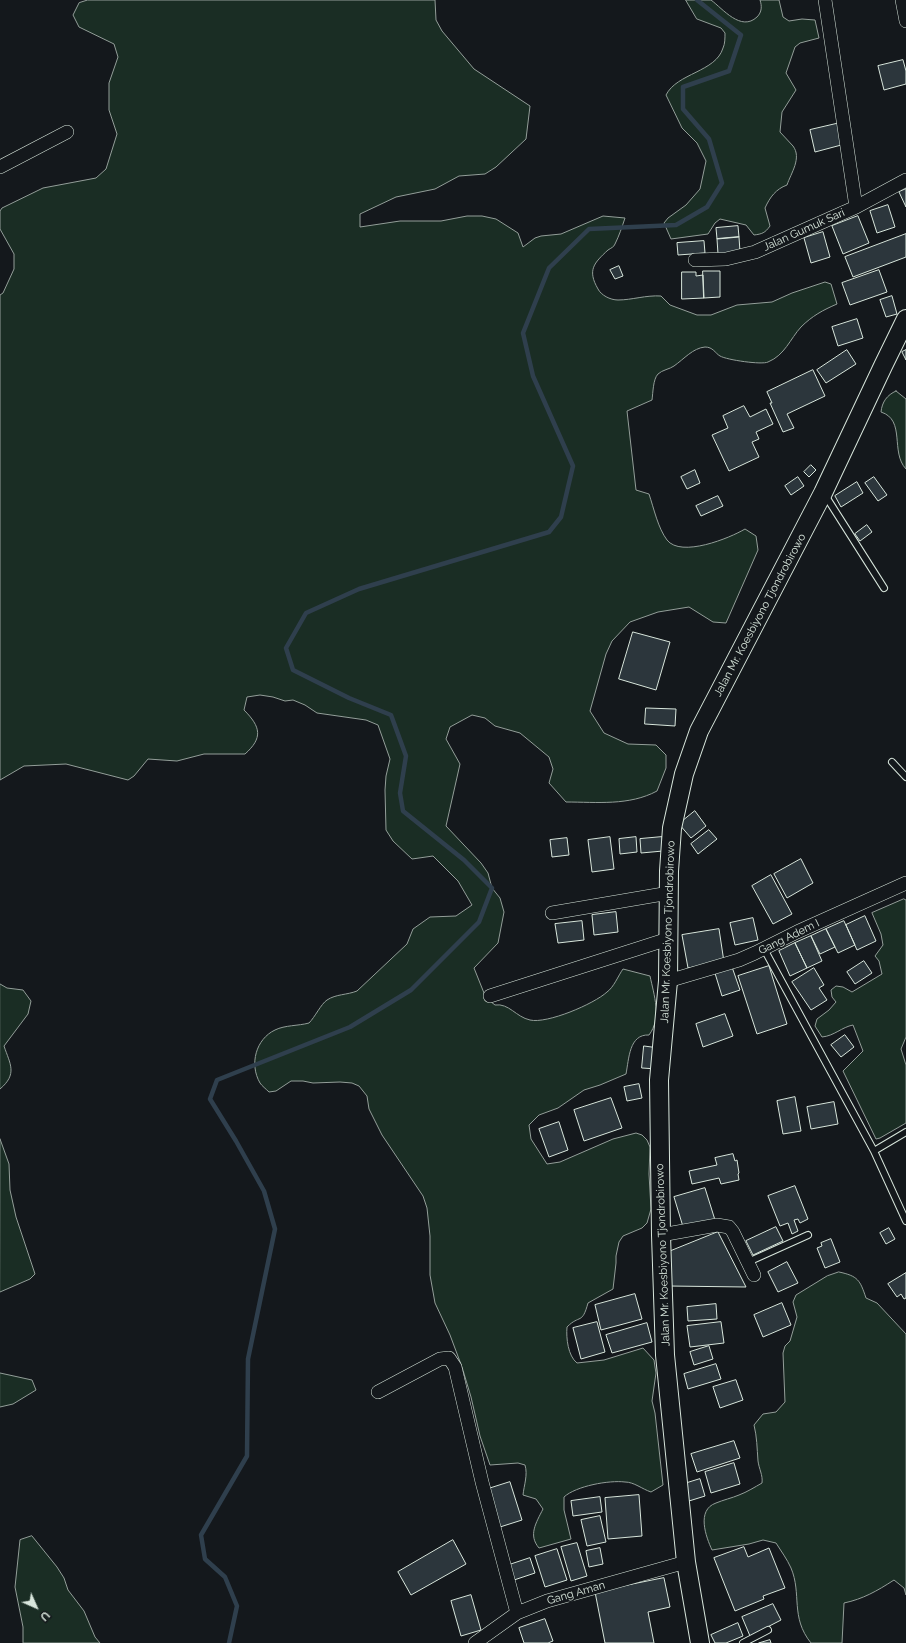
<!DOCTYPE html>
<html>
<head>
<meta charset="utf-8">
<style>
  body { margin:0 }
  #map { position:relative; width:906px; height:1643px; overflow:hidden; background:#14181c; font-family:Raleway,sans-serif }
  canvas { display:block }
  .north { position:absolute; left:16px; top:1587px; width:40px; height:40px; -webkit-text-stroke:3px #14181c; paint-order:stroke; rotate:135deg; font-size:11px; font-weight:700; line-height:16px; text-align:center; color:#d8e6dc }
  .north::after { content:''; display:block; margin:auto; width:14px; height:18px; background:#d8e6dc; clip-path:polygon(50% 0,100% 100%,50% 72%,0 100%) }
</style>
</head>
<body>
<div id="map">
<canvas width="906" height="1643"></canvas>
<div class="north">U</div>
</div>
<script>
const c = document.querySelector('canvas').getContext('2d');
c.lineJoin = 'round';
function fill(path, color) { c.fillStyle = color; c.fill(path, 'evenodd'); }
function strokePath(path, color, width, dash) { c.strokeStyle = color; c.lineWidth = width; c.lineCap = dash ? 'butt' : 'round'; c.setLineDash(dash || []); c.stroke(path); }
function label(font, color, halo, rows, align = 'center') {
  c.font = font + ' Raleway,sans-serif'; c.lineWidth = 3; c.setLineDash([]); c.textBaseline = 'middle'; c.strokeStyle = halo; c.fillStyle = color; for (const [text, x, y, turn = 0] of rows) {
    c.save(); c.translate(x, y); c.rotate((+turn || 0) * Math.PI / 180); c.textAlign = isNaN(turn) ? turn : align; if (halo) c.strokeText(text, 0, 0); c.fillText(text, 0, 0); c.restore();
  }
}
const green = new Path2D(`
  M88 0H435L436 20 442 31 474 69 530 106 526 139 496 167 485 174 459 176 435 189 396 197 360 214V227L400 221H441L467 216H482L496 219 518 233 523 247 535 238 541 236 561 234 603 216 625 218C622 227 619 236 615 244 614 247 611 248 608 250 594 263 587 270 598 289 601 295 610 300 618 300 632 300 646 295 661 296L670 305 697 315H711L737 305 772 302 792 293 825 282 831 284 837 304C823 310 812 316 801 327 790 339 785 355 768 362 762 365 727 360 720 356 715 353 713 347 705 347 693 348 684 359 674 366 670 369 662 370 658 374 653 379 653 393 652 400L627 411 636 490 649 494C654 509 658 528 667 540 681 558 730 538 745 529L756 536 758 550 726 623 713 622 689 607 658 612 630 622 612 641 606 654 590 711 604 733 628 744 656 745 666 755V768L657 791C629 806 597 802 566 802L549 783 553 769 549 757 520 733 495 726 485 718 472 715 450 727 446 739 460 764 446 826 481 863 488 873 492 888 500 898 504 912 498 943 474 968 486 998 495 1005C509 1003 516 1017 530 1020 547 1024 594 1004 607 992 614 987 618 976 623 969L650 976C654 995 662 1018 649 1035 629 1034 629 1059 626 1074L600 1085 584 1090 558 1108 539 1115 529 1125 531 1139 547 1164 560 1162 613 1139 636 1133 642 1135 647 1140 650 1147 649 1174 651 1209 647 1223 642 1228 623 1236 619 1242 616 1256V1263L613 1289 588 1303C582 1325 580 1314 567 1327 566 1338 568 1356 577 1363L604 1360 643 1348 654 1360 655 1367 656 1373 652 1401 655 1413 663 1485 651 1492C642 1489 634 1482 625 1482 609 1480 576 1486 564 1497V1510L571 1539 539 1548C528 1535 536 1523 543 1509L536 1499 523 1495C524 1485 528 1475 525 1465L518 1463 490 1465 480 1436 471 1397 462 1367 450 1335 435 1303 430 1275V1236L427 1208 423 1196 382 1135 369 1109 367 1096 359 1086 352 1083 340 1082 313 1083 303 1081H291L276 1091 269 1092C266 1089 262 1086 260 1083 249 1064 256 1039 275 1030 285 1025 298 1026 309 1023 315 1017 321 1004 327 1000 336 994 347 995 357 991L407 944 413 929 430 917 456 916 472 905 458 881 433 856 412 859 393 841 386 830 385 790 386 776 390 759 378 725 366 720 317 713 305 705 293 700 285 701 273 697 260 695 247 697 244 710C261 727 263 738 245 754H204L177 761 148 759 134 776 128 780 66 764 24 766 0 780V295L3 293 14 269V254L0 229V211L2 208 43 188 96 178 106 169 117 134 109 110V83L118 57 114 44 79 27 73 15 79 3Z
  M686 0H711C723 9 741 32 757 17 762 12 762 6 760 0H779L783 17 789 21 802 19 815 20 819 38 800 43 795 47 786 73 796 90 782 112 780 132C784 137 789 141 793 146 802 158 791 173 787 185 776 189 770 197 765 208L770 226C765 233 762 234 754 235L746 225 720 219 715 223 708 234 671 239 664 223 668 218 686 205 700 189 706 161 697 143 682 128 666 95C677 73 716 72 723 48 725 44 725 38 725 33L721 28 697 19Z
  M896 391 906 399V469C890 452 906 420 881 412 882 402 887 395 896 391Z
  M904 899 906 900V1037L901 1049 906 1065V1123L880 1138 876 1139 843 1071 863 1051 853 1025C842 1027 834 1036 822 1037L815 1026 817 1019 829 1010 836 1002 832 997 831 990 836 986 843 987 852 992 882 974 879 961 875 956 883 945 881 934 872 913Z
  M0 984 7 988 23 990 31 1001 28 1014 4 1046C10 1064 18 1074 0 1089Z
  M0 1139 9 1164 10 1190 16 1217 35 1274 30 1279 0 1292Z
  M839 1272C858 1276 860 1280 866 1298L877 1303 906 1334V1595L904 1588 894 1580C877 1591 863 1599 844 1603L842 1643H811C790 1617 802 1594 791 1568 787 1559 781 1551 776 1543L763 1540 749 1544 712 1550C706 1537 696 1510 716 1503 723 1500 732 1498 739 1495 747 1492 755 1487 762 1483 763 1475 759 1469 758 1461 757 1448 757 1437 754 1425L763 1414 776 1412 785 1402 783 1353 785 1346 790 1341 797 1317 793 1302 796 1295 827 1276Z
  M0 1373 32 1380 36 1390 13 1404 0 1407Z
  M32 1536 57 1567 64 1578 68 1590 84 1611 95 1637 100 1643H23V1627L15 1587 20 1540Z`);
fill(green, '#1a2d24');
strokePath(green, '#939e99', 1);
strokePath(new Path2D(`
  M229 1643 237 1606 225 1577 205 1559 201 1535 247 1456 248 1359 275 1229 264 1191 236 1141 210 1099 217 1080 350 1027 411 990 479 922 492 888 464 860 403 811 400 793 406 756 391 715 349 698 293 670 286 648 306 613 359 589 549 532 561 517 573 466 533 376 523 333 549 268 589 229 676 225 707 207 722 183 709 139 683 109V87L729 71 741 35 697 0`), '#2f3f4d', 4.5);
const building = new Path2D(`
  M903 60 906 71V84L884 90 878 66Z
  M840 123 845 144 815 152 810 130Z
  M906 189V207L899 192Z
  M888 205 895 227 877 233 870 211Z
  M858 216 869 243 843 254 832 226Z
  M738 226 739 237 717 239 716 228Z
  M823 232 830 257 811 263 804 238Z
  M906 234V257L853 277 845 257Z
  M739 237 740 252 718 254 717 239Z
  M704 241 705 253 678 255 677 243Z
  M619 266 623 276 615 279 610 270Z
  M879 270 887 292 850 305 842 283Z
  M703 271H720V297L704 298Z
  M682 272H696V276L703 275 704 298 682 299Z
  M892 296 897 314 886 317 880 300Z
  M857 319 863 338 838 346 832 327Z
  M847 350 856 364 826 383 817 370Z
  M906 350V360L902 352Z
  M813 370 825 396 787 414 794 428 783 432 770 403H772L767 392Z
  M744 406 750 417 766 409 773 424 756 432 759 439 752 442 759 457 729 471 712 435 728 428 723 416Z
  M811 465 816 470 809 477 804 472Z
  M695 470 700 483 687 489 681 477Z
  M798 477 804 486 791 495 785 486Z
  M874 477 887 495 878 501 865 483Z
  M857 482 863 493 841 507 835 496Z
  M718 496 723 506 701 516 696 506Z
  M867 525 872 532 860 541 855 534Z
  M633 632 670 642 656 690 619 679Z
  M646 708 676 709 675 726 645 724Z
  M695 811 706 826 691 838 679 824Z
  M709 830 717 839 698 854 691 844Z
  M610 837 614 869 592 872 588 840Z
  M636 837 637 852 620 854 619 839Z
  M662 837 663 851 641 853 640 839Z
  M567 838 569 855 552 857 550 840Z
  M801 859 813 883 787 898 774 874Z
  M771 875 792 914 773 924 752 886Z
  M616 912 618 932 594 935 592 915Z
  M865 916 876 941 857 950 846 925Z
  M753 918 758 940 735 945 730 923Z
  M582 921 584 940 558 943 555 924Z
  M844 921 855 945 838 953 826 929Z
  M719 929 724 962 688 968 682 935Z
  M826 929 835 947 820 954 811 936Z
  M811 936 822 961 807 968 795 943Z
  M795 943 807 968 790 976 779 951Z
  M864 961 872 973 855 984 847 972Z
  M731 964 740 990 722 996 714 970Z
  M769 966 787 1024 757 1034 738 976Z
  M814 968 824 985 819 988 827 1000 811 1010 792 982Z
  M725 1014 733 1036 703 1047 696 1024Z
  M845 1035 854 1047 841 1057 831 1045Z
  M644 1046 659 1048 657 1069 642 1068Z
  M639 1084 642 1098 627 1101 624 1087Z
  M795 1097 801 1131 783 1134 777 1101Z
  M611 1098 622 1128 584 1141 574 1110Z
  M834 1102 838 1124 811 1129 807 1107Z
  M559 1122 568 1150 549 1157 539 1129Z
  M733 1154 735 1161 737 1160 739 1173 738 1174 739 1180 721 1184 719 1178 692 1184 689 1171 717 1165 715 1158Z
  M795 1186 808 1219 800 1223 798 1219 794 1220 798 1231 792 1234 788 1223 780 1226 768 1196Z
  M705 1188 715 1220 684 1230 674 1197Z
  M776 1227 783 1241 753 1255 746 1241Z
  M889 1228 895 1239 886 1244 880 1233Z
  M718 1232 746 1287 669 1286 666 1253Z
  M831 1239 840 1262 825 1268 817 1248 822 1246 821 1243Z
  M787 1262 798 1283 778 1292 768 1272Z
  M906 1273V1298L904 1299 901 1294 897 1297 888 1284Z
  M635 1294 642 1319 601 1330 595 1305Z
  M782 1303 791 1325 763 1337 754 1315Z
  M716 1304 717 1319 688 1321 687 1307Z
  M597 1322 605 1352 581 1359 573 1328Z
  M721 1322 724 1343 690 1347 687 1326Z
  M647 1323 652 1342 612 1353 606 1335Z
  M709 1346 713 1359 694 1365 690 1352Z
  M716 1364 721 1379 688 1389 684 1374Z
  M736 1380 743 1400 720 1408 713 1387Z
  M734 1441 740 1458 697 1472 691 1454Z
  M734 1463 740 1484 711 1493 705 1472Z
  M700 1479 705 1496 689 1501 684 1484Z
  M510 1482 522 1520 500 1527 488 1489Z
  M639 1495 642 1536 608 1539 605 1498Z
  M600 1497 602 1512 573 1516 571 1501Z
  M600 1516 606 1542 587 1546 581 1520Z
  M453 1540 466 1564 411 1595 398 1572Z
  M577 1543 587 1576 571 1581 561 1547Z
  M744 1547 748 1557 769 1548 785 1588 763 1596 764 1599 735 1611 714 1558Z
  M600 1548 603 1564 589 1567 586 1551Z
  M557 1549 567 1580 545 1587 535 1556Z
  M530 1558 535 1573 514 1580 509 1565Z
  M664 1578 670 1607 648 1612 654 1643H605L595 1592Z
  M471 1595 481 1630 461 1636 451 1601Z
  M773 1604 781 1620 750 1636 742 1617Z
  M545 1619 553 1641 548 1643H524L519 1628Z
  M738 1623 743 1636 726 1643H715L711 1635Z
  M770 1640 771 1643H759Z`);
fill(building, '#2c363c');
strokePath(building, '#d8e6dc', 1);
const lane = new Path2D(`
  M825 495 884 588
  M892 762 906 777
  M764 949 874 1151 906 1221
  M874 1151 906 1132
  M748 1262 808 1235
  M743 1643 768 1630`);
const street = new Path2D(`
  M825 0 856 207
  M902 0 906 21
  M0 167 67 132
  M695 260 726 259 755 252 856 207 906 180
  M552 913 669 893
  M668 981 739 960 755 953 797 932 906 883
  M490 996 668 939
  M661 1235 717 1225 729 1227 733 1232 754 1275
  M378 1392 440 1359 449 1358 455 1367 482 1482 517 1613
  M475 1643 517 1613 547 1601 686 1562`);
const secondary = new Path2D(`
  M700 1643 686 1562 665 1355 661 1235 659 1080 668 981 669 871 672 828 684 774 699 731 823 493 883 366 906 319`);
strokePath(lane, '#d8e6dc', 8);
strokePath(street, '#d8e6dc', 14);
strokePath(secondary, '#d8e6dc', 20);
strokePath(lane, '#14181c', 6);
strokePath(street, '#14181c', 13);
strokePath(secondary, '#14181c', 18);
label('11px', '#d8e6dc', '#14181c', [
  ["Jalan Gumuk Sari",804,230,-24],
  ["Jalan Mr. Koesbiyono Tjondrobirowo",760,615,-62],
  ["Jalan Mr. Koesbiyono Tjondrobirowo",668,932,-88],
  ["Gang Adem I",789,937,-26],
  ["Jalan Mr. Koesbiyono Tjondrobirowo",663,1255,-92],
  ["Gang Aman",576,1593,-16]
]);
</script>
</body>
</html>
